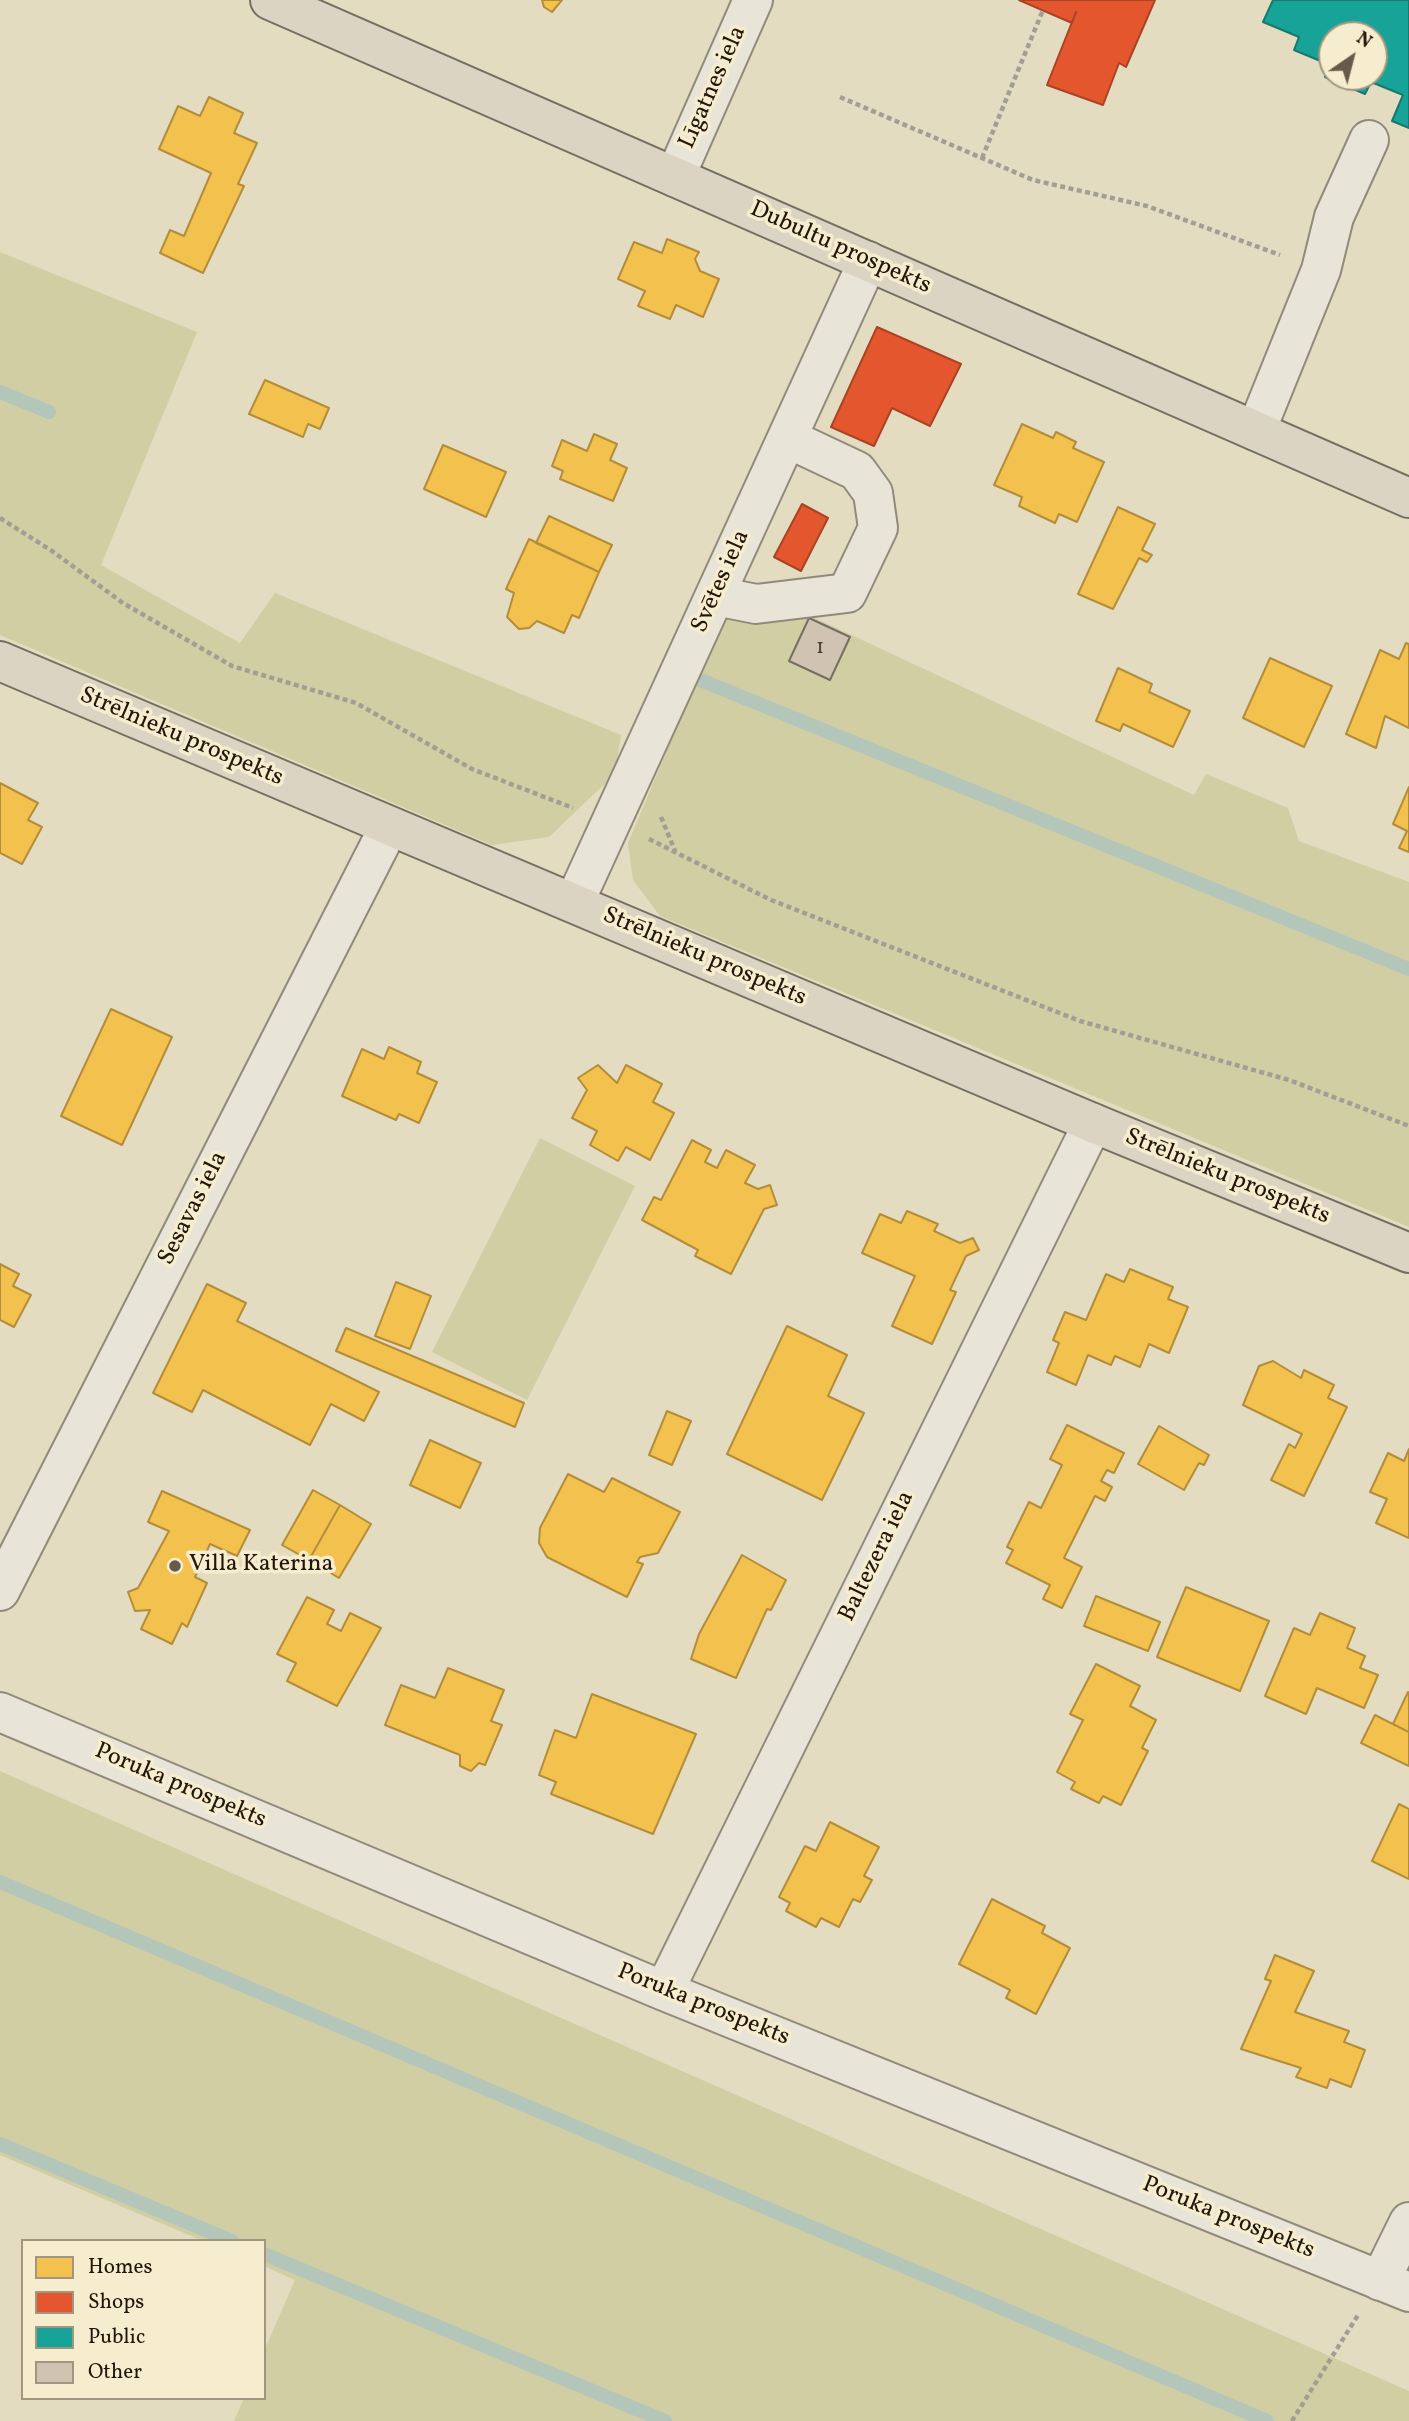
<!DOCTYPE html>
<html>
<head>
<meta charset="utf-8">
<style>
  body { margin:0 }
  #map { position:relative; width:1409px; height:2421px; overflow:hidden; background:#e3dcc1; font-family:Vollkorn,serif }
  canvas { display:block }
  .legend { position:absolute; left:21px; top:2239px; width:245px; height:161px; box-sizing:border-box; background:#f6edce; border:2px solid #a19780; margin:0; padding:9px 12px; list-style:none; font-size:21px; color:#22150b }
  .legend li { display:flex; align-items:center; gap:14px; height:35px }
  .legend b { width:35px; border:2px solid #a19780 }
  .north { position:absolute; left:1318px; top:21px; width:70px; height:70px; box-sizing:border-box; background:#f6edce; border:2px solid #a19780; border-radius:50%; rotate:35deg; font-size:19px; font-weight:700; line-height:28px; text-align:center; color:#22150b }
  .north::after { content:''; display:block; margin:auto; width:24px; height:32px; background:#665b4b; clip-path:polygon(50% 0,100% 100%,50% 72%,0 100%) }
</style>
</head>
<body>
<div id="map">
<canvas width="1409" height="2421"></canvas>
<ul class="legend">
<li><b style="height:19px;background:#f2c14e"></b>Homes</li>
<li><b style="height:19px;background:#e4572e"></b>Shops</li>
<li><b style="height:19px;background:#17a398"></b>Public</li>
<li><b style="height:19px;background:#d1c3b2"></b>Other</li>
</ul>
<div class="north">N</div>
</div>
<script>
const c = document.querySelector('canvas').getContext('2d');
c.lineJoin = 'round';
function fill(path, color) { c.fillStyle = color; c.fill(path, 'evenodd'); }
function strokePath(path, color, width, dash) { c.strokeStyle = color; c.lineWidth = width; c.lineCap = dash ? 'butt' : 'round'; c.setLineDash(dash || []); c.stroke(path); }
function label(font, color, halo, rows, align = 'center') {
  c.font = font + ' Vollkorn,serif'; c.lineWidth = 7; c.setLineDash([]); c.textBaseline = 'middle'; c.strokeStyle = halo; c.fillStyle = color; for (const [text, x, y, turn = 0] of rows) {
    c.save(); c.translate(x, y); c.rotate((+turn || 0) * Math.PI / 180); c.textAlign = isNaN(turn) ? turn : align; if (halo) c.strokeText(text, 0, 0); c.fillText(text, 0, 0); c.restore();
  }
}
fill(new Path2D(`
  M0 252 197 332 101 565 240 643 275 593 621 735 615 774 549 837 492 845 0 635Z
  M738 582 1194 795 1206 774 1288 808 1299 841 1409 882V1227L660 916 633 880 628 843Z
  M540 1138 635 1186 527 1400 432 1352Z
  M0 1771 1409 2391V2421H234L244 2398H264V2351L295 2280 264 2266V2241H203L0 2155Z`), '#d0cea2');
const homes = new Path2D(`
  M542 0H562L552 12 544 7Z
  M209 97 243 113 234 133 257 143 238 184 244 186 203 273 160 253 170 230 184 236 211 173 159 149 178 106 200 116Z
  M667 239 699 252 695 259 700 271 719 279 703 317 676 305 670 319 638 306 645 291 618 279 634 242 662 253Z
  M265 380 329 408 320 429 308 424 303 437 249 414Z
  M1022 424 1053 438 1056 432 1076 442 1073 448 1104 462 1077 522 1059 514 1055 523 1019 506 1022 497 994 485Z
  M594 434 617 444 610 460 627 468 613 501 560 479 563 471 552 466 562 440 587 451Z
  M443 445 506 472 486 517 424 489Z
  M1118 507 1155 524 1142 550 1152 555 1147 562 1139 558 1113 609 1078 594Z
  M549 516 612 545 599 572 536 543Z
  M529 539 599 572 579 618 572 615 564 633 537 621 529 628 519 629 507 617 514 593 506 589Z
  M1406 643 1409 644V728L1385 716 1376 748 1346 734 1380 650 1399 659Z
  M1270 658 1332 686 1304 747 1243 718Z
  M1118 668 1152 684 1149 692 1190 711 1173 747 1123 724 1120 731 1096 721Z
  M0 783 38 803 28 820 42 827 22 864 0 853Z
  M1409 787V852L1399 848 1407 831 1393 824Z
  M111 1009 172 1037 122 1145 61 1116Z
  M389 1047 421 1062 417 1073 437 1082 419 1123 399 1114 396 1120 342 1096 362 1049 384 1059Z
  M598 1065 617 1083 626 1065 662 1084 653 1102 674 1113 650 1160 626 1147 618 1161 590 1145 597 1131 572 1118 587 1090 578 1078Z
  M692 1140 711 1150 705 1162 717 1168 726 1150 755 1165 745 1183 758 1189 770 1185 777 1205 764 1209 731 1274 695 1256 698 1250 642 1220 654 1197 661 1200Z
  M907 1211 938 1224 934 1231 960 1243 973 1238 979 1250 966 1256 950 1290 956 1292 932 1344 892 1326 915 1276 862 1253 880 1214 901 1223Z
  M0 1264 19 1274 13 1286 31 1295 14 1327 0 1320Z
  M1130 1269 1173 1287 1168 1299 1188 1307 1169 1353 1149 1344 1140 1367 1115 1356 1111 1365 1088 1355 1076 1385 1047 1372 1059 1343 1053 1340 1065 1312 1086 1320 1106 1274 1124 1282Z
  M396 1282 431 1296 410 1349 375 1336Z
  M207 1284 246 1303 237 1321 379 1392 364 1421 331 1404 310 1445 203 1390 192 1412 153 1393Z
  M787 1326 847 1355 828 1396 864 1413 822 1500 727 1454Z
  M346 1328 524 1403 515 1427 336 1351Z
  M1273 1361 1301 1378 1304 1370 1334 1385 1328 1398 1347 1407 1304 1496 1271 1480 1289 1444 1295 1448 1302 1434 1243 1405 1259 1366Z
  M667 1411 691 1421 672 1465 649 1455Z
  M1067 1425 1124 1453 1114 1473 1107 1470 1101 1481 1112 1487 1105 1501 1095 1496 1064 1558 1082 1567 1062 1608 1043 1599 1050 1585 1006 1563 1013 1550 1007 1547 1029 1502 1041 1508 1062 1465 1050 1459Z
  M1159 1426 1209 1455 1204 1465 1199 1463 1184 1490 1138 1464Z
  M430 1440 481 1463 460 1508 410 1485Z
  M1409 1449V1538L1376 1523 1387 1499 1370 1492 1388 1453 1404 1461Z
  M568 1474 604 1492 612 1478 680 1512 658 1553 640 1557 637 1562 643 1564 627 1597 547 1557 539 1543 540 1528Z
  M313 1490 340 1505 309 1560 282 1545Z
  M162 1491 250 1530 237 1556 210 1544 195 1577 207 1583 187 1627 182 1623 172 1644 141 1629 150 1610 135 1611 128 1592 138 1588 169 1531 148 1522Z
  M340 1505 371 1524 339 1578 309 1560Z
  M742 1555 786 1580 771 1610 767 1609 736 1678 691 1659 699 1634Z
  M1186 1587 1269 1621 1240 1691 1157 1657Z
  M1096 1596 1160 1622 1148 1651 1084 1626Z
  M307 1597 334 1610 327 1624 341 1631 350 1613 381 1628 337 1706 287 1681 296 1663 277 1654Z
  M1320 1613 1355 1628 1347 1648 1365 1656 1360 1668 1378 1675 1364 1708 1317 1688 1306 1714 1265 1696 1294 1628 1310 1635Z
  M1096 1664 1140 1686 1130 1706 1156 1720 1142 1748 1148 1751 1121 1805 1103 1796 1099 1803 1071 1789 1075 1782 1057 1772 1083 1720 1070 1714Z
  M448 1668 504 1690 491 1721 502 1725 485 1765 479 1763 471 1771 460 1766V1755L385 1725 401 1685 435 1698Z
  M1408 1692 1409 1693V1732L1393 1724Z
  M592 1694 696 1734 653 1834 551 1794 556 1782 539 1775 555 1730 576 1738Z
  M1375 1715 1409 1732V1766L1361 1743Z
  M1399 1804 1409 1809V1879L1372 1861Z
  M830 1822 879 1847 864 1876 872 1880 860 1902 853 1899 839 1927 821 1918 816 1927 786 1911 790 1903 779 1897 805 1846 816 1851Z
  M992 1899 1045 1926 1042 1933 1070 1948 1036 2014 1006 1998 1010 1990 959 1964Z
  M1275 1955 1314 1971 1295 2012 1349 2031 1344 2042 1365 2050 1351 2087 1330 2079 1327 2088 1296 2077 1301 2068 1241 2049 1271 1981 1265 1979Z`);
fill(homes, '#f2c14e');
strokePath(homes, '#b48d3a', 2);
const shops = new Path2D(`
  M1019 0H1155L1126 67 1119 63 1103 105 1047 85 1076 12 1072 23Z
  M877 327 961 364 930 426 892 408 874 446 831 427Z
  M802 504 828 518 801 571 774 557Z`);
fill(shops, '#e4572e');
strokePath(shops, '#aa4324', 2);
const public = new Path2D(`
  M1273 0H1409V128L1392 121 1403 95 1371 82 1365 94 1325 77 1330 65 1294 50 1299 37 1263 22ZM1332 35H1374V77H1332Z`);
fill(public, '#17a398');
strokePath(public, '#1a786e', 2);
strokePath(new Path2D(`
  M0 392 49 412
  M698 679 1409 969
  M0 1882 1267 2421
  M0 2144 232 2241
  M264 2254 665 2421`), '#b3c6b9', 14);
const building = new Path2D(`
  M809 618 850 637 830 680 789 661Z`);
fill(building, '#d1c3b2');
strokePath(building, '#756f61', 2);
const minor = new Path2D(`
  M675 177 753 0
  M1256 431 1321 270 1334 217 1369 140
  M716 596 756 604 847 593 878 528 873 493 857 471 787 438
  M574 903 868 261
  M0 1591 389 827
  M0 1712 664 1991 1409 2292
  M664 1991 1093 1123
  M1380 2281 1409 2222`);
const major = new Path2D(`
  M270 0 1409 498
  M0 661 1093 1123 1409 1253`);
strokePath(minor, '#8f8a7a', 42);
strokePath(major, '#756f61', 42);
strokePath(new Path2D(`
  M840 97 1033 180 1147 206 1280 255
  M982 158 1043 10
  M0 518 52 551 123 603 232 666 356 703 472 769 573 808
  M661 817 675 851
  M649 839 771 900 1080 1021 1289 1080 1409 1126
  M1292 2421 1358 2315`), '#a29e93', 4.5, [5, 3.5]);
strokePath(minor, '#e8e4d7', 38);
strokePath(major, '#dbd4c2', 38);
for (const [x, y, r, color] of [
  [175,1566,7,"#665b4b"]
]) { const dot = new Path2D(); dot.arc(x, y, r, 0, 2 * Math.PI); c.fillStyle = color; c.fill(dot); strokePath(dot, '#f6edce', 2.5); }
label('21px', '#4e4035', null, [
  ["1",820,649]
]);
label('24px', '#22150b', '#f6edce', [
  ["Līgatnes iela",714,88,-66],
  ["Dubultu prospekts",840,249,24],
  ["Svētes iela",722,582,-66],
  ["Strēlnieku prospekts",181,738,23],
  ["Strēlnieku prospekts",704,958,23],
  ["Strēlnieku prospekts",1227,1178,22],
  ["Sesavas iela",194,1209,-63],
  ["Baltezera iela",878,1557,-64],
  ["Poruka prospekts",180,1787,23],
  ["Poruka prospekts",703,2006,22],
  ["Poruka prospekts",1228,2219,22]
]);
label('24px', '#22150b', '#f6edce', [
  ["Villa Katerina",189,1566]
], 'left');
</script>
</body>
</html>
